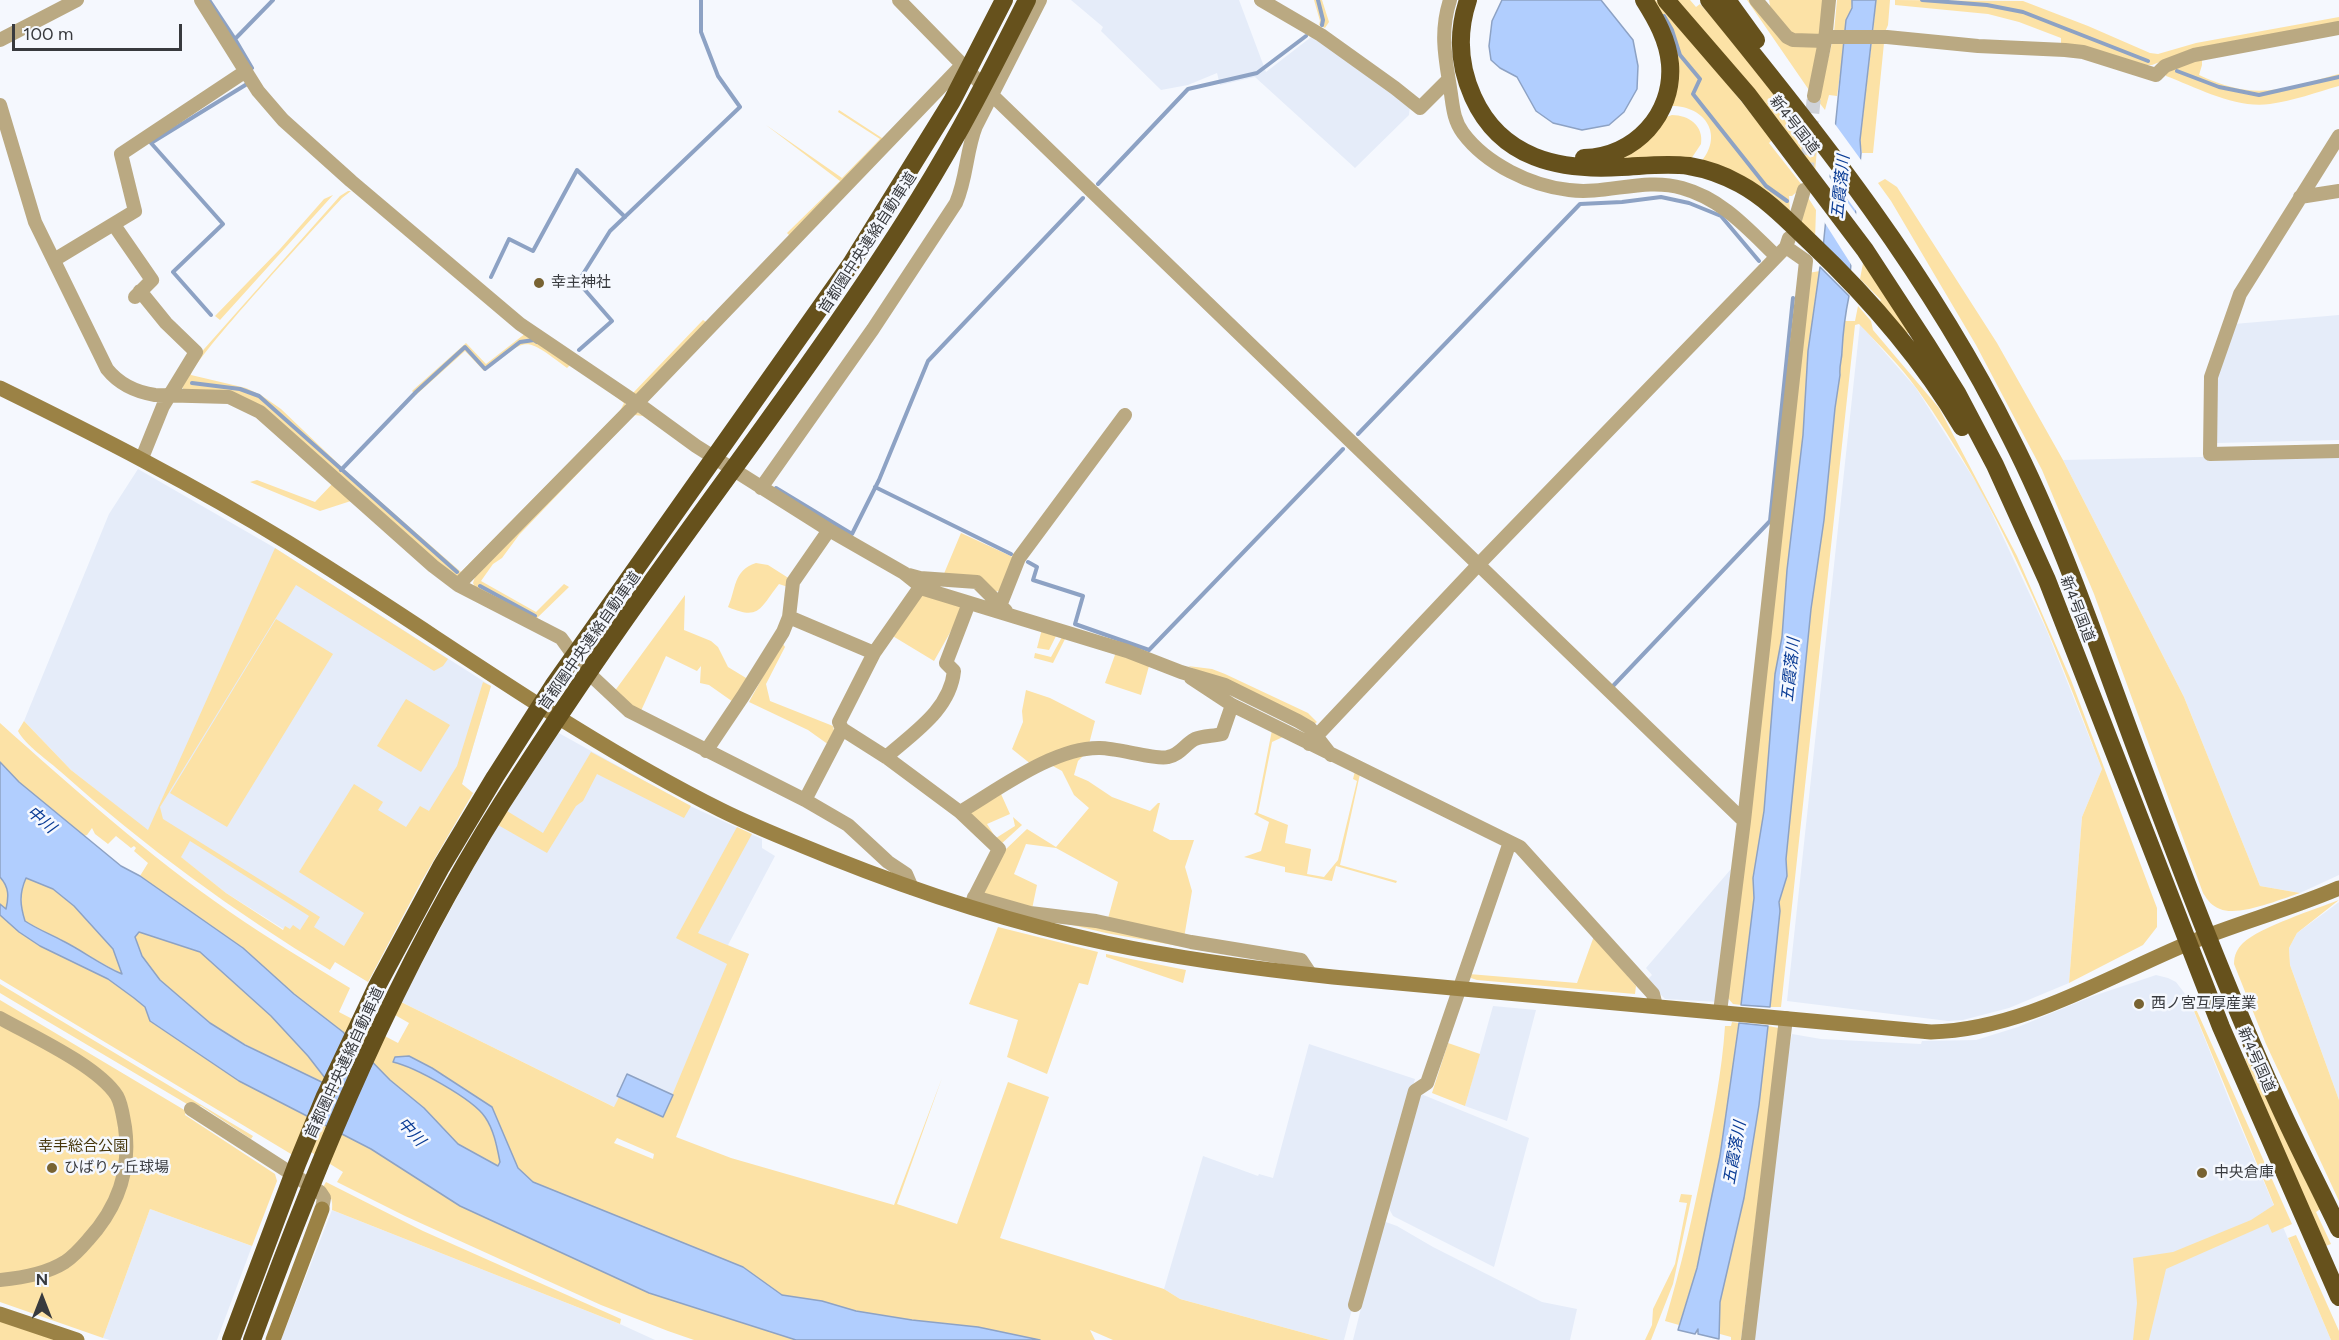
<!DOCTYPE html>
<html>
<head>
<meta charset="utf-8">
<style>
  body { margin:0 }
  #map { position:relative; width:2339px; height:1340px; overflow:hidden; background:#f5f8fe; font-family:Figtree,sans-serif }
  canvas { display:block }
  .north { position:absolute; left:12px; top:1268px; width:60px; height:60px; -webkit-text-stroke:4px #f5f8fe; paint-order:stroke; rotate:0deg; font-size:16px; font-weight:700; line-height:24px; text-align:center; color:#383a3e }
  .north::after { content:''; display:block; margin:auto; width:21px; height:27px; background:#383a3e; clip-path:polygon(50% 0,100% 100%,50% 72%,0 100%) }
  .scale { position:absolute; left:12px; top:24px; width:170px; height:27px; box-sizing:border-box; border:3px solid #383a3e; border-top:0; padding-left:8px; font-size:18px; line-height:21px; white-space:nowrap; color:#383a3e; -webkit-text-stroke:4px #f5f8fe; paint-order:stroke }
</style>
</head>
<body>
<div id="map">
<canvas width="2339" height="1340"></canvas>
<div class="north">N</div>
<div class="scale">100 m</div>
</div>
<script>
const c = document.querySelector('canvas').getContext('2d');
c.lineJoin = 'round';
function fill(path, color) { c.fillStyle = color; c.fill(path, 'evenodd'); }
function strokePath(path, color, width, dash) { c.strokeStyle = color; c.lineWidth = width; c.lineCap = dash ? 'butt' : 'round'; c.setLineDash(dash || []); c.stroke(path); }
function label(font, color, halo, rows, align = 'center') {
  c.font = font + ' Figtree,"Noto Sans JP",sans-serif'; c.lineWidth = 5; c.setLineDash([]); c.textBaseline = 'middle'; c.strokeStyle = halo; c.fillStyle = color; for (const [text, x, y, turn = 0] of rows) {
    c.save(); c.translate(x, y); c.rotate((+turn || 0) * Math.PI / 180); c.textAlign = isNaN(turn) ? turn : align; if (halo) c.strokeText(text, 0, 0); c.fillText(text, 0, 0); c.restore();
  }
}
fill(new Path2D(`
  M1071 0H1239L1266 72 1315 34 1410 106 1409 115 1355 168 1255 77 1220 85 1217 73 1188 85 1161 90 1101 31 1103 27Z
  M2339 315V440L2217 443 2216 378 2234 324Z
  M1860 324 1916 388 1981 490 2047 631 2102 769 2082 817 2069 983 2009 1008 1963 1020 1948 1021 1787 1001Z
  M2339 454V875L2300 893 2260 886 2184 697 2063 460Z
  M138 469 275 548 491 686 462 784 473 793 421 882 368 982 226 893 71 770 24 721 109 514Z
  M557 732 688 805 762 839V848L775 856 728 945 749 954 675 1137 401 1002 467 879 500 822Z
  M1731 869 1719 1002 1665 999 1647 980 1652 975 1646 968Z
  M2339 902V1100L2290 965 2289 948 2297 933Z
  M2156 975 2168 978 2176 982 2189 999 2230 1102 2331 1340H1753L1784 1070 1792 1034 1821 1039 1921 1044 1922 1041 1976 1040 2018 1027 2093 996Z
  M1493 1006 1536 1010 1507 1121 1465 1106Z
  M1309 1044 1415 1079 1376 1216 1344 1340H1330L1180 1299 1164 1289 1203 1156 1258 1176 1259 1174 1273 1178Z
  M1421 1094 1529 1138 1494 1267 1393 1216 1388 1207Z
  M150 1209 252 1246 217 1340H110L103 1338Z
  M332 1210 620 1324 655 1340H281Z
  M1383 1221 1397 1226 1433 1247 1542 1302 1577 1309 1570 1340H1353Z`), '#e5ecf9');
fill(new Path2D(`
  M1314 0H1322L1329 22 1325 28 1319 25 1320 21Z
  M1648 0H1656L1701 51 1772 140 1769 143 1802 185 1800 189 1792 196H1789L1790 211 1700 163C1725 135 1705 105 1670 106L1674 96Z
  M1676 0H1690L1696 7 1700 4 1720 26 1817 149 1815 172Z
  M1747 0H1752L1781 37 1814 45 1818 48 1811 93Z
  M1769 0H1827L1821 34 1815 36 1796 37 1771 12Z
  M1837 0H1852C1852 12 1846 21 1845 33L1834 32Z
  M1876 0H1890L1888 25 1885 32 1873 33Z
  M1895 0 2023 1 2088 26 2150 53 2158 54 2196 43 2339 17V24L2188 51 2152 65H2132L2061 45V38L2019 22 1988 14 1895 5Z
  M1872 40 1884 43 1873 153H1862L1860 140Z
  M1845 41 1837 96 1829 95 1825 110 1818 101 1832 43Z
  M2202 59V65L2199 75C2257 102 2281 89 2339 74V86C2317 92 2293 101 2270 104 2236 109 2198 88 2166 76L2165 72Z
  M839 110 885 140 791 237 787 233 840 181 766 125 842 178 880 139 838 112Z
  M1672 115C1689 115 1704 126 1701 144L1691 159 1623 163 1622 156 1666 117Z
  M1885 179 1897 187 1997 343 2063 460 2184 697 2260 886 2300 893C2281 899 2239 917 2220 909 2212 906 2208 901 2203 893L2094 594 2042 470 1976 345 1891 201 1878 183Z
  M348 191H351L342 198C322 220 192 360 191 375L246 388 261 395 281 409 347 472 461 572 620 411 624 403 572 363 567 368C521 334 529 338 484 371L465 351 416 395 412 391 466 343 486 364 526 333 625 401 626 409 464 578 457 579 446 573 263 409C236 393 214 393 184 390L180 385 185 372 197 357 340 196Z
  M333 195 220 320 215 316 280 249 324 199Z
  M1807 196 1816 210 1815 240 1798 223Z
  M1863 263 1909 332 1904 336 1877 305 1881 300 1860 279Z
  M1820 271 1808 351 1803 435 1787 570 1782 637 1775 674 1764 811 1753 878 1754 898 1741 1005 1733 1004 1727 997 1808 273Z
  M1858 306 1871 321 1873 330 1939 408 2017 556 2071 680 2157 908V927L2143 945 2069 983 2082 817 2102 769C2053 638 1999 503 1917 389 1900 365 1879 345 1859 324L1855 325 1781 1007H1770L1780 911 1779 902 1787 876 1786 859 1811 609 1824 520 1835 408 1840 375 1839 363 1842 355 1843 321H1855Z
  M703 320 706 322 641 394H632Z
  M633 412H637L643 416 634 415 519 535 502 558 493 564 481 581 536 612 564 584 569 587 534 621 477 592 473 583 475 577Z
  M257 480 315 502 334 482 354 500 320 511 250 482Z
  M961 533 1015 558 1002 590 995 592 943 576Z
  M275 548 448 659 443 666 434 671 296 585 160 807 163 819 320 917 314 927 344 946 364 913 299 872 354 784 383 802 378 810 406 827 420 806 429 811 457 766 483 682 491 686 462 784 473 793 421 882 368 982 335 962 330 970C234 912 144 846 61 772 49 761 25 745 18 731L24 721 71 770 148 830ZM190 841 309 916 300 930 293 925 290 929 285 926 283 930 226 893 181 857Z
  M756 563 768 565 790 579 788 587 779 584C760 608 760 621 728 607 736 590 733 570 756 563Z
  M921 594 964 608 934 661 891 635Z
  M685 595 684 630 711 641 718 647 728 667 751 681 736 704 709 685 700 683 701 666 697 671 666 656 640 713 614 692Z
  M276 619 333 654 227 827 170 793Z
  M1042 629 1056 636 1049 650 1037 648Z
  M1062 637H1066L1053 663 1034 658 1035 653 1051 657Z
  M782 642 785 647 766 684 770 701 833 726 835 735 829 745 808 730 749 702Z
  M1116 652 1149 666 1141 695 1105 683Z
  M1188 666 1212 669 1225 674 1308 713 1317 722 1313 725Z
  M1026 690 1050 698 1095 721 1089 744 1032 765 1012 749 1023 722 1022 711Z
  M406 699 450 725 421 772 377 746Z
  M0 723C74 789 149 856 230 912 269 939 309 963 350 988L339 1012 398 1043 409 1023 395 1015 401 1002 614 1107 619 1097 663 1117 727 964 676 938 737 827 752 834 698 933 749 954 676 1137 731 1158 894 1205 942 1078 897 1204 957 1224 1008 1082 1049 1097 1000 1238 1164 1289 1180 1299 1330 1340H1113L1090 1330 1095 1340H1040L978 1327 912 1320 856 1311 822 1301 782 1295 743 1267 533 1182 518 1168 491 1107 432 1068 394 1062C411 1066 468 1097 480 1110 489 1121 494 1135 497 1148 499 1155 501 1160 498 1167L458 1144 424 1108 390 1080 343 1032 294 994 243 948 140 876 148 863 134 851 136 848 134 846 131 848 116 836 108 844 95 834 92 828 87 835 84 836 20 783 0 762ZM617 1138 654 1154 653 1159 614 1143Z
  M1272 730 1285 736 1272 742 1258 813 1288 825 1285 843 1311 849 1307 874 1324 877 1338 860 1357 781 1353 779 1355 771 1360 774 1340 865 1397 881 1396 883 1336 866 1332 881 1285 872V867L1244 857 1261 851 1269 822 1254 814 1256 812Z
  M1088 751 1078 761 1074 775 1088 781 1112 797 1150 811 1158 803H1160L1153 831 1170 840H1194L1185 867 1192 891 1184 938 1107 922 1118 882 1056 848 1026 844 1014 874 1037 885 1032 909 983 895 1004 851 1027 829 1056 847 1089 808 1074 795 1062 771 1051 765Z
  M591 752 691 806 684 818 597 774 583 801 576 806 547 853 498 825 507 811 543 833Z
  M1001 794 1010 814 987 824 996 838 1015 826 1013 817 1022 825 1000 845 970 813Z
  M0 877C9 887 9 897 6 909L0 904Z
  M26 878 53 889 74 906 114 949 122 974 25 921C20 904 20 895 26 878Z
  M2339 900 2297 933 2289 948 2290 965 2339 1100V1201L2266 1044 2234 964C2234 955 2237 949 2243 943 2260 927 2316 909 2339 900Z
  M0 915 19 932 40 946 108 979 134 998 145 1007 150 1021 239 1081 371 1149 460 1206 649 1293 796 1340H694L668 1331 601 1305 405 1216 337 1182 343 1172 303 1147 296 1157 0 979Z
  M1056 918 1184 947 1106 933 1055 921Z
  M998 927 1098 952 1088 985 1079 983 1047 1074 1007 1057 1018 1020 969 1004Z
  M139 932 200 952 271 1016 308 1056 333 1088C272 1058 188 1023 148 966 141 957 139 947 135 936Z
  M1594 936 1636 986 1635 994 1477 980 1471 978 1469 974 1577 983Z
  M1106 954 1186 970 1183 983 1106 957Z
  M0 984 253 1136 251 1139 201 1106 192 1107 20 1005 0 993Z
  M2189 999 2196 1009 2292 1224 2272 1233 2268 1224 2166 1269 2149 1340H2133L2137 1303 2133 1258 2173 1252 2251 1220 2274 1205Z
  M0 1000 186 1111 185 1115 275 1174 277 1181 252 1246 150 1209 103 1338 0 1302Z
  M1732 1022 1739 1023 1720 1156 1697 1268 1679 1325 1665 1321C1681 1268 1693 1215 1704 1161 1713 1116 1722 1072 1725 1026H1731Z
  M1768 1026 1779 1028 1741 1340H1731V1337L1720 1334V1302L1752 1145Z
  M1448 1043 1480 1054 1465 1106 1432 1093Z
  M2249 1057 2322 1208 2316 1212 2331 1244 2323 1247 2245 1059Z
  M326 1182 423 1231 621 1319 620 1324 332 1210C333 1200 331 1195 323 1187Z
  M1681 1194 1692 1195 1673 1284 1651 1340H1645L1652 1325 1653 1309 1675 1264 1687 1203 1679 1202Z
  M2296 1235 2339 1331V1340H2331L2288 1238Z
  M0 1321 56 1340H0Z`), '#fce2a6');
const water = new Path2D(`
  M1502 0H1601L1633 40 1638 66 1637 89 1624 112 1609 125 1582 130 1553 123 1536 111 1517 77 1500 68 1491 60 1489 46 1492 21Z
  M1852 0H1876L1860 140 1861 153 1850 275 1823 248 1846 20 1852 8Z
  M1820 267 1849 296C1845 315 1843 332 1842 351 1842 360 1839 365 1840 375L1835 408 1824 520 1811 609 1786 859 1787 876 1779 902 1780 911 1770 1007 1741 1005 1754 898 1753 878 1764 811 1775 674 1782 637 1787 570 1803 435 1808 351Z
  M0 762 19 782 121 866 140 876 243 948 294 994 343 1032 390 1080 424 1108 458 1144 498 1166 500 1162C497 1147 494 1130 485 1117 473 1099 415 1067 393 1062L395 1057 409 1056 432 1068 492 1107 518 1168 533 1182 743 1267 782 1295 822 1301 856 1311 912 1320 978 1327 1040 1340H796L649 1293 460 1206 371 1149 239 1081 150 1021 145 1007 134 998 108 979 40 946 19 932 0 915V904L6 909C9 896 9 887 0 877ZM26 878 53 889 74 906 113 949 122 974C101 965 83 951 63 941 50 934 37 929 25 921 20 905 19 894 26 878ZM139 932 200 952 271 1016 308 1056 332 1087 245 1045 210 1023 160 980 142 956 135 937Z
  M1739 1023 1768 1026 1759 1105 1744 1198 1720 1302 1719 1339 1698 1334V1329L1695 1334 1678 1330 1697 1268 1720 1156Z
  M627 1074 673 1095 663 1117 617 1096Z`);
fill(water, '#b1cefe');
strokePath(water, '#8da2c4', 1.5);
fill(new Path2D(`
  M1832 120 1864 164 1859 215 1827 171Z
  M1827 174 1859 218 1854 269 1823 220Z`), '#f5f8fe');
strokePath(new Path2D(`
  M209 0 235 39
  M1318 0 1323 20 1322 25
  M1922 0 1987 5 2023 12 2148 61
  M1664 16 1672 30 1680 55 1700 79 1693 94 1766 186 1787 201
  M252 68 235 39 273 0
  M2177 71 2219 87 2259 95 2339 77
  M1098 184 1188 89 1257 73 1306 36
  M491 277 509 239 533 251 577 170 625 217
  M211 315 173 272 223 224 151 143 247 84
  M579 350 612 321 578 282 610 231 740 107 718 76 701 32V0
  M192 383 240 389 259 396 457 572
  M1358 434 1580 204 1622 202 1661 197 1689 203 1721 216 1759 261
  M341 470 416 392 465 347 485 369 520 342 534 340 537 342
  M875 487 1011 554
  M776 488 852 534 879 480 928 361 1083 198
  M1028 562 1037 567 1033 580 1083 596 1075 624 1149 650 1343 449
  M480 586 535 616
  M1613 686 1770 521 1793 298`), '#8da2c4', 4);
strokePath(new Path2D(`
  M1806 176 1814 96`), '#cfd2d8', 14, [14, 7]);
strokePath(new Path2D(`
  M201 0 258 91 283 120 351 181 520 324 637 403 696 446 829 530 904 573 924 589 1127 651 1181 672 1225 685 1298 721 1310 728 1331 755
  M899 0 993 96 1744 821
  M1261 0 1321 35 1395 88 1420 108 1447 81
  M1450 0C1439 34 1446 61 1451 94 1453 108 1454 121 1463 133 1486 164 1531 186 1569 190 1606 195 1645 177 1682 188 1722 199 1747 228 1776 256
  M1756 0 1787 37 1793 40 1825 41
  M1826 37H1887L1978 46 2065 50 2083 52 2156 75 2165 66 2194 55 2339 28
  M0 40 77 0
  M1814 96 1825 41 1829 0
  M0 105 35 222 107 369C119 384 136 392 155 395L229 397 260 412 433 566 458 585 561 638 582 667 629 711 805 800 848 825 888 862 906 874 912 888
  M2339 136 2240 294 2211 377 2210 454 2339 451
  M2300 197 2339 191
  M1795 220 1804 190
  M114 225 152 280 135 297
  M54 260 135 211 121 154 246 71
  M140 291 166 323 196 352 163 406 142 458
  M761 488 873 329 956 203C967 178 966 151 976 126L1040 0
  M909 575 920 578 977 582 1006 611
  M458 585 637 403 961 66
  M998 611 1019 558 1125 415
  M789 617 874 653 839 722 842 729 805 800
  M874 653 925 580
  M1191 678 1232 705 1520 847 1653 994 1656 1006
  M842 729 886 757 960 812 999 849 971 904
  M1309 744 1479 564 1786 247 1789 238
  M706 751 743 696 783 632 789 617 793 582 829 530
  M886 757C913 733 950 710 954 671L946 663 969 603
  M960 812C999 789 1054 747 1100 748 1117 748 1157 760 1168 757 1180 755 1185 744 1195 739 1202 736 1214 736 1222 734L1232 705
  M974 897 1030 913 1096 921 1191 942 1301 960 1311 975
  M1720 1012 1744 821 1806 261 1786 247
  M0 1018C32 1036 98 1066 117 1096 122 1105 123 1117 125 1127 131 1171 118 1207 88 1240 82 1247 74 1256 65 1262 46 1274 22 1278 0 1280
  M191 1109 320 1192 324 1198 322 1209
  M1355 1305 1415 1091 1427 1083 1510 842
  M1748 1340 1786 1018`), '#baa982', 14);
strokePath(new Path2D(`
  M0 388C98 436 194 485 287 542 432 631 569 734 721 810 757 828 794 842 830 857 920 893 1012 923 1106 943 1181 959 1257 969 1333 977L1931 1032C2022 1030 2107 977 2189 943 2238 923 2290 909 2339 888
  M0 1314 77 1340
  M273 1340 322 1209`), '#9b8245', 15);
strokePath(new Path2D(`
  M1468 0C1457 33 1459 66 1473 97 1501 159 1560 171 1621 167 1644 166 1667 163 1689 166 1707 169 1724 175 1740 184 1766 198 1788 221 1810 242 1868 297 1921 357 1962 427
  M1666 0 1748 95 1865 250 1927 345 1957 393 1995 465 2047 580 2221 1027 2339 1297
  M1709 0C1821 137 1931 277 2010 436 2063 540 2099 651 2140 760 2183 875 2227 991 2278 1103 2297 1145 2319 1187 2339 1229
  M1727 0 1756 40
  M1584 158C1635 157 1674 114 1670 64 1668 40 1656 19 1644 0`), '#66511c', 18);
strokePath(new Path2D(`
  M231 1340 297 1164 325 1096 376 988 441 867 495 777 553 686 851 264 952 101 1004 0
  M252 1340C320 1154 396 971 502 803 540 744 579 685 619 628 719 485 827 347 919 199 959 135 993 68 1027 0`), '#66511c', 18);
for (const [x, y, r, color] of [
  [539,283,6,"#786332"],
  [2139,1004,6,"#786332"],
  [52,1168,6,"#786332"],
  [2202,1173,6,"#786332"]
]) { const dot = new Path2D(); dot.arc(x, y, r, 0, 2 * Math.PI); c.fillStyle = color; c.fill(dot); strokePath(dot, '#f5f8fe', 2); }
label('15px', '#383a3e', '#f5f8fe', [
  ["新4号国道",1794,125,52],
  ["首都圏中央連絡自動車道",868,243,-57],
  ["新4号国道",2077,609,69],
  ["首都圏中央連絡自動車道",590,641,-55],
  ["新4号国道",2256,1060,66],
  ["首都圏中央連絡自動車道",345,1063,-65]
]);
label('15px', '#383a3e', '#f5f8fe', [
  ["幸主神社",551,283],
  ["西ノ宮互厚産業",2151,1004],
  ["ひばりヶ丘球場",64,1168],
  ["中央倉庫",2214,1173]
], 'left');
label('15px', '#47370c', '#f5f8fe', [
  ["幸手総合公園",83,1147]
]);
label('italic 16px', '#093b95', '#f5f8fe', [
  ["五霞落川",1841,187,-84],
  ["五霞落川",1791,670,-84],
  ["中川",41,820,40],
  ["中川",411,1132,47],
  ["五霞落川",1735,1153,-80]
]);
</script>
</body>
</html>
